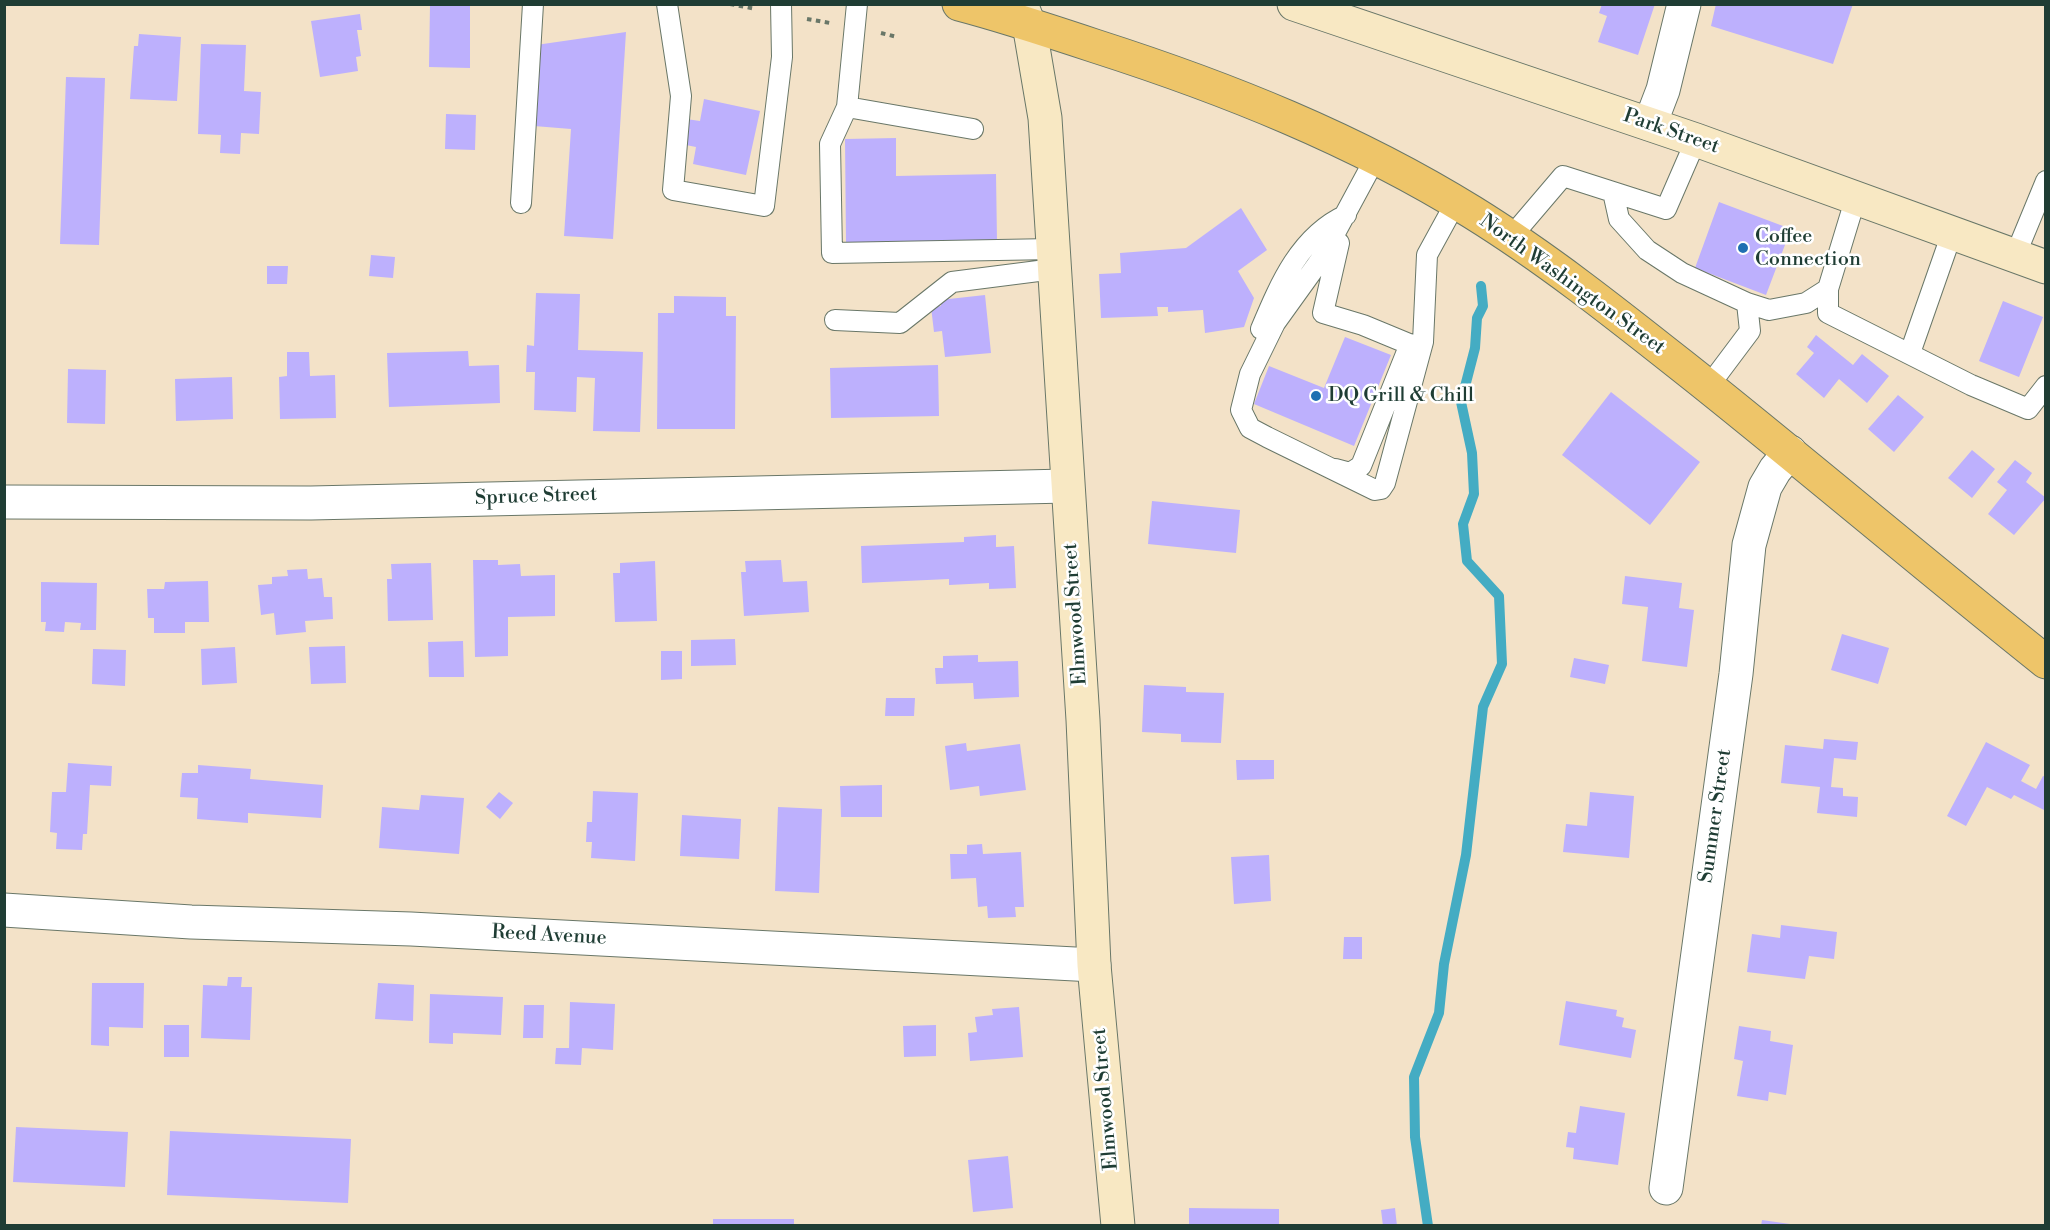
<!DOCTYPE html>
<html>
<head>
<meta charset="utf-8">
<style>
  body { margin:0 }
  #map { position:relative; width:2050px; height:1230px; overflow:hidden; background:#f3e2c8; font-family:"Libre Bodoni",serif }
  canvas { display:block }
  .frame { position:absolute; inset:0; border:6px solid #1f3d34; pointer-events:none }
</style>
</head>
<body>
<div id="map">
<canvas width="2050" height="1230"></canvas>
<div class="frame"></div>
</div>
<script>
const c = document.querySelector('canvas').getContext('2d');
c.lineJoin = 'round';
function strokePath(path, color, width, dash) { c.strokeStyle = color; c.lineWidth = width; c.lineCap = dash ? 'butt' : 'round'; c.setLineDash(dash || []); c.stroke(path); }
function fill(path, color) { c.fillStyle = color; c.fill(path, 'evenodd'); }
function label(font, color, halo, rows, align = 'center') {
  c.font = font + ' "Libre Bodoni",serif'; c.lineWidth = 5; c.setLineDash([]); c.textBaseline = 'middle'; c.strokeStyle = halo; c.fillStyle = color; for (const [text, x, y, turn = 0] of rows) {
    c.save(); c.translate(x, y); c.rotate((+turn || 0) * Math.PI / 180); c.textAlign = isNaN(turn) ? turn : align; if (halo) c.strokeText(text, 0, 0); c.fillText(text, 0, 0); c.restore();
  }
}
strokePath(new Path2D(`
  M1428 1226 1415 1137 1414 1077 1439 1013 1444 964 1466 855 1483 707 1502 664 1499 596 1467 561 1463 524 1474 494 1472 453 1461 402 1475 348 1477 318 1483 306 1481 286`), '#44acc3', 10);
fill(new Path2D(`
  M1602 4H1655L1638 55 1598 42 1607 16 1599 13Z
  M1716 4H1853L1833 64 1711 26Z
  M430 5H470V68L429 67Z
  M360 14 362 30H357L361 56 356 57 358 71 320 77 311 21Z
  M626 32 613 239 564 236 571 129 534 126 536 45Z
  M139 34 181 37 177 101 130 99 134 46H138Z
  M201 44 246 45 244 91 261 92 259 134 241 133 240 154 220 153 221 135 198 134Z
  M66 77 105 78 99 245 60 244Z
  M704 99 760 111 746 175 693 164 696 147 681 144 686 119 700 121Z
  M446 114 476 115 475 150 445 149Z
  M896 138V176L996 174 997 241 846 243 845 139Z
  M1719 202 1791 229 1766 295 1695 268Z
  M1241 208 1267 250 1238 271 1254 298 1244 327 1205 333 1203 310 1168 312V307H1157L1158 316 1101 318 1099 274 1121 273 1120 253 1186 248Z
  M371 255 395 257 393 278 369 276Z
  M267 266H288L287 284H267Z
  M536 293 580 294 578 350 643 352 640 432 593 431 595 378 577 377 576 412 534 410 535 372H526L527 345 534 346Z
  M985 295 991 353 945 357 942 331 934 332 931 307 941 306 940 300Z
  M674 296 726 297V316H736L735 429H657L658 313H674Z
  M2003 301 2043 317 2019 377 1979 361Z
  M1816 335 1853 365 1862 354 1889 376 1867 403 1839 379 1824 398 1796 374 1814 353 1807 347Z
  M1345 337 1391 355 1354 446 1254 404 1269 366 1324 388Z
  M468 351 469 366 499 365 500 403 389 407 387 353Z
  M287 352H309L310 376 335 375 336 418 280 419 279 377 287 376Z
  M938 365 939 416 831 418 830 368Z
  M68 369 106 370 105 424 67 423Z
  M232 377 233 419 176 421 175 379Z
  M1611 392 1700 462 1650 525 1562 455Z
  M1898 395 1924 417 1894 452 1868 429Z
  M1972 450 1995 469 1972 498 1948 478Z
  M2015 460 2032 473 2026 482 2046 498 2014 535 1988 514 2007 490 1997 482Z
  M1152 501 1240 510 1236 553 1148 544Z
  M996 535V547L1014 546 1016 588 989 589V583L949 585V579L862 583 861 546 964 542V537Z
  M473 560H498V565L520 564 521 576 555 575V616L508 617V656L475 657Z
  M781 560 783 582 807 581 809 612 744 616 741 572H746L745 561Z
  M655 561 657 621 615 622 613 573H620V563Z
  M431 563 433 620 388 621 387 579H392L391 564Z
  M307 569 308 579 322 578 324 597H332L333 619 305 621 306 632 276 635 274 613 261 615 258 585 272 584V577L288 576 287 570Z
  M1625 576 1682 583 1679 608 1694 610 1687 667 1642 661 1648 607 1622 604Z
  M208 581 209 622H185V633H154V618H148L147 589H164L165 582Z
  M41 582 97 583 96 630H80L81 623 65 622 64 632 45 631 46 622H41Z
  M1842 634 1889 648 1878 684 1831 670Z
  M735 639 736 665 691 666V640Z
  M463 641 464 677H429L428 642Z
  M345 646 346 683 311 684 309 647Z
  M235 647 237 683 202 685 201 649Z
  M93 649 126 650 125 686 92 684Z
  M661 651H682V679L661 680Z
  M978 655V662L1018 661 1019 697 974 699 973 683 936 684 935 668H943V656Z
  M1574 658 1609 665 1605 684 1570 677Z
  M1144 685 1186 687V692L1224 693 1221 743 1181 742V734L1142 732Z
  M886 698H915L914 716H885Z
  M1824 739 1858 742 1856 760 1834 758 1831 787 1843 788V796L1858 797 1857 817 1817 813 1820 787 1781 783 1785 745 1823 749Z
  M1986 742 2030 765 2021 781 2036 789 2043 776 2046 777V811L2014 795 2011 799 1987 787 1966 826 1947 816Z
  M966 743 967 751 1020 744 1026 790 980 796 979 786 950 790 945 746Z
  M1236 760H1274V779L1237 780Z
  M68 763 112 766 111 786 90 785 87 834H83L82 850 56 849 57 833 50 832 52 792H66Z
  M198 765 251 769 250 779 323 785 321 818 248 813V823L197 819 198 798 180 797 182 773H198Z
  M882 785V817H841L840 786Z
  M593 791 638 793 635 861 591 858 592 842H586L587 822H592Z
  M499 792 513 803 500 819 486 807Z
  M1590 792 1634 796 1629 858 1563 852 1566 824 1587 826Z
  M421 795 464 798 459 854 379 848 382 807 419 810Z
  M778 807 822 809 819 893 775 891Z
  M682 815 741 819 739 859 680 856Z
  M982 844 983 854 1021 852 1024 907H1015L1016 917 988 918 987 906 978 907 976 878 951 879 950 854H967V845Z
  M1269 855 1271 901 1234 904 1231 857Z
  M1781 925 1837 932 1834 959 1809 956 1805 979 1747 972 1752 934 1780 938Z
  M1344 937H1362V959H1343Z
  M228 977H242L241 987H252L250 1040 201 1038 203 985 227 986Z
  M92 983H144L143 1028 109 1027V1046L91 1045Z
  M378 983 414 985 413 1021 375 1019Z
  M430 994 503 997 501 1035 453 1033V1044L429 1043Z
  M1566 1001 1617 1010 1616 1016 1624 1018 1622 1027 1636 1030 1631 1058 1559 1045Z
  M570 1002 615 1004 613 1050 582 1048 581 1065 555 1064 556 1048H569Z
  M524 1005H544L543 1038H523Z
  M1019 1007 1023 1057 970 1061 968 1033 977 1032 975 1017 993 1015 992 1009Z
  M164 1025H189V1057H164Z
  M936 1025V1056L904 1057 903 1026Z
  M1739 1026 1771 1031 1770 1041 1793 1045 1786 1095 1769 1092 1768 1101 1737 1096 1743 1061 1734 1059Z
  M1580 1106 1625 1113 1618 1165 1573 1159 1574 1148 1566 1147 1568 1132 1576 1133Z
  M16 1127 128 1132 125 1187 13 1182Z
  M170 1131 351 1139 348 1203 167 1195Z
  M1008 1156 1013 1208 973 1212 968 1160Z
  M1189 1208 1279 1209V1226H1189Z
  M1395 1208 1397 1226H1383L1381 1210Z
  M713 1219H794V1226H713Z
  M1762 1220 1790 1224V1226H1761Z`), '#bdb0fd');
const service = new Path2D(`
  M667 4 681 96 673 190 764 206 782 57 781 4
  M857 4 847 107 830 144 832 253 1053 249
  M847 107 973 129
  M1376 157 1321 259 1275 323 1250 374 1241 410 1250 428 1267 437 1375 490 1381 489 1385 483 1423 342 1427 255 1456 202
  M1613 192 1619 219 1647 250 1682 273 1747 303 1769 310 1806 303 1828 289
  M1856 197 1828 289V313L1971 385 2028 409 2046 386
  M521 203 533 4
  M1511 237 1563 176 1666 209 1696 140
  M1339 243 1323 313 1363 325 1421 349
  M2015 256 2046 181
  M835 320 900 323 952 282 1054 269
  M1261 329C1280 284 1300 236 1346 215
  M1910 353 1952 233
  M1708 387 1750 331 1747 303
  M1335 469 1350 473 1361 466 1410 344`);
const minor = new Path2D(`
  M1650 124 1663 90 1684 4
  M4 502 311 503 1067 486
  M4 910 191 922 411 929 1094 965
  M1666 1188 1736 674 1749 545 1765 487 1775 470 1790 452`);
const secondary = new Path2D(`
  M1021 4 1029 24 1045 118 1083 720 1094 965 1118 1226
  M1294 4 1696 140 2046 267`);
const primary = new Path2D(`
  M959 4C1005 16 1050 31 1095 46 1226 88 1354 139 1472 212 1551 261 1623 319 1695 376 1813 470 1928 568 2046 662`);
strokePath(service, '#697768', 22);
strokePath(minor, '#697768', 35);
strokePath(secondary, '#697768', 35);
strokePath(primary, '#697768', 35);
strokePath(new Path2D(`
  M730 4 756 9
  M807 19 830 23
  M881 33 897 37`), '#697768', 4, [4.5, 4.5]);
strokePath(service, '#fff', 20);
strokePath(minor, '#fff', 33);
strokePath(secondary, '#f8e8c3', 33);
strokePath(primary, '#eec569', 33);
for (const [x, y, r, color] of [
  [1743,248,6,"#1f6fb2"],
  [1316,396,6,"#1f6fb2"]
]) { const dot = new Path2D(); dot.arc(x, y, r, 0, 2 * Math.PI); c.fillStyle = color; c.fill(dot); strokePath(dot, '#fff', 2); }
label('20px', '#1f3d34', '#fff', [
  ["Park Street",1671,132,19],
  ["North Washington Street",1572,285,36],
  ["Spruce Street",536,497,-2],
  ["Elmwood Street",1076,614,-94],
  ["Summer Street",1716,816,-82],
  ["Reed Avenue",549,936,3],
  ["Elmwood Street",1106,1099,-95]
]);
label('20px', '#1f3d34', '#fff', [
  ["Coffee",1755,237],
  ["Connection",1755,260],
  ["DQ Grill & Chill",1328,396]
], 'left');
</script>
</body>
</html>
